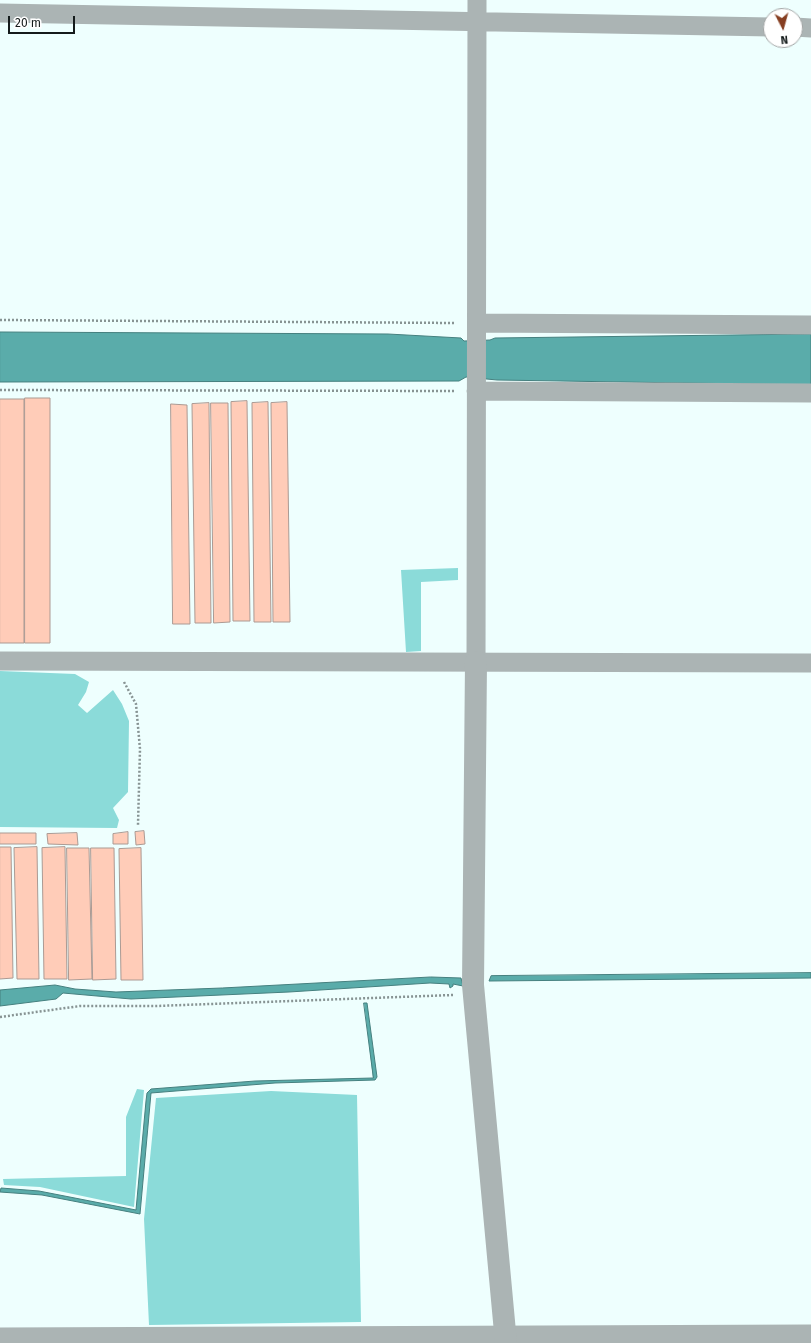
<!DOCTYPE html>
<html>
<head>
<meta charset="utf-8">
<style>
  body { margin:0 }
  #map { position:relative; width:811px; height:1343px; overflow:hidden; background:#eefffe; font-family:"Fira Sans",sans-serif }
  canvas { display:block }
  .north { position:absolute; left:763px; top:8px; width:40px; height:40px; box-sizing:border-box; background:#fff; border:1px solid #a1a4a4; border-radius:50%; rotate:174deg; font-size:11px; font-weight:700; line-height:16px; text-align:center; color:#141b1b }
  .north::after { content:''; display:block; margin:auto; width:14px; height:18px; background:#863e21; clip-path:polygon(50% 0,100% 100%,50% 72%,0 100%) }
  .scale { position:absolute; left:8px; top:16px; width:67px; height:18px; box-sizing:border-box; border:2px solid #141b1b; border-top:0; padding-left:5px; font-size:12px; line-height:14px; white-space:nowrap; color:#141b1b; -webkit-text-stroke:3px #fff; paint-order:stroke }
</style>
</head>
<body>
<div id="map">
<canvas width="811" height="1343"></canvas>
<div class="north">N</div>
<div class="scale">20 m</div>
</div>
<script>
const c = document.querySelector('canvas').getContext('2d');
c.lineJoin = 'round';
function fill(path, color) { c.fillStyle = color; c.fill(path, 'evenodd'); }
function strokePath(path, color, width, dash) { c.strokeStyle = color; c.lineWidth = width; c.lineCap = dash ? 'butt' : 'round'; c.setLineDash(dash || []); c.stroke(path); }
fill(new Path2D(`
  M458 568V580L421 582V651L406 652 401 570Z
  M0 671 75 674 89 682 86 692 78 705 87 713 113 690 122 704 129 721 128 792 113 808 119 820 117 828 0 827Z
  M137 1089 144 1090 134 1207 40 1187 4 1185 3 1179 126 1176V1117Z
  M271 1091 357 1095 361 1322 149 1325 144 1219 156 1098Z`), '#8bdbd9');
const water = new Path2D(`
  M0 332 388 334 461 338 464 341 490 340 495 338 811 334V385L497 380 466 377 459 381 0 382Z
  M811 973V978L489 981 491 976Z
  M431 977 461 978 463 986 453 984V986L450 988 449 984 430 983 289 992 131 999 63 993 56 999 0 1006V990L55 985 75 989 116 992 222 988Z
  M364 1003H367L377 1077 375 1080 275 1083 151 1093 140 1214 42 1195 0 1192 1 1188 39 1191 136 1210 146 1101 147 1093 151 1089 255 1081 373 1078Z`);
fill(water, '#5aacaa');
strokePath(water, '#45807f', 1);
const building = new Path2D(`
  M25 398H50V643H25Z
  M0 399H24V643H0Z
  M247 401 250 621H233L231 402Z
  M268 402 271 622H254L252 403Z
  M287 402 290 622H273L271 403Z
  M209 403 211 623H195L192 404Z
  M211 403H228L230 622 214 623Z
  M171 404 187 405 190 624H173Z
  M144 831 145 844 136 845 135 832Z
  M128 832V844H113V834Z
  M0 833H36V844H0Z
  M77 833 78 845 48 844 47 834Z
  M0 847H11L13 978 0 979Z
  M37 847 39 979H17L14 848Z
  M65 847 67 979H44L42 848Z
  M67 848H89L92 979 69 980Z
  M91 848H114L116 979 93 980Z
  M141 848 143 980H121L119 849Z`);
fill(building, '#ffccb8');
strokePath(building, '#ab9a93', 1);
strokePath(new Path2D(`
  M0 320 456 323
  M0 390 455 391
  M124 682 136 704 140 749 138 825
  M0 1017 80 1006H156L453 995`), '#879393', 2.5, [2, 2]);
strokePath(new Path2D(`
  M0 13 771 27
  M795 27 811 28
  M477 323 811 325
  M476 391 811 393
  M0 661 811 663
  M476 662 477 0
  M0 1337 811 1334`), '#abb4b4', 19);
strokePath(new Path2D(`
  M476 662 473 985 506 1343`), '#abb4b4', 22);
</script>
</body>
</html>
